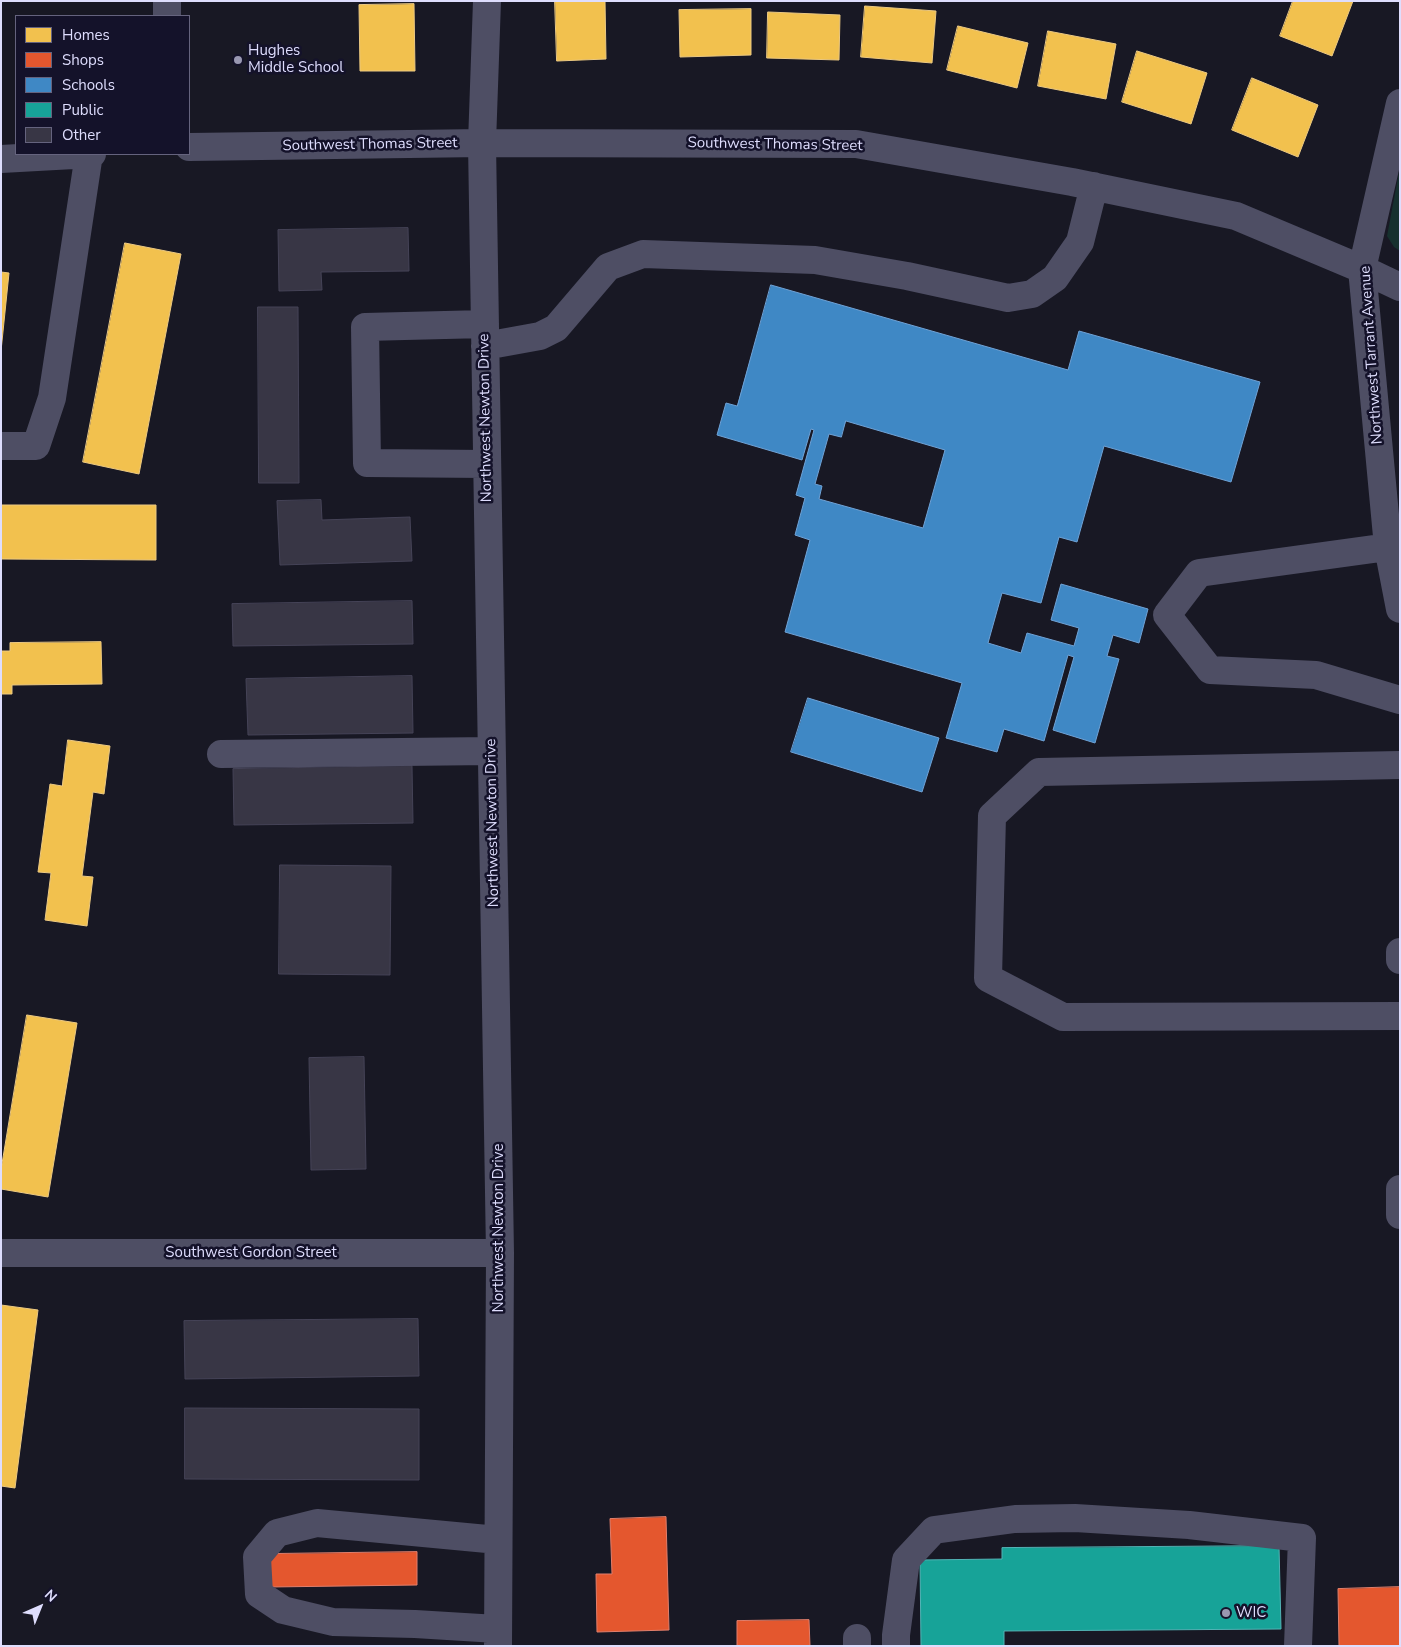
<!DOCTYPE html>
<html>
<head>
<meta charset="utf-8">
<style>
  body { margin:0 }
  #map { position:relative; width:1401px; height:1647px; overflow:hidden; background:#181824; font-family:"Nunito Sans",sans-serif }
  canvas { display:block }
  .frame { position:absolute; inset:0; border:2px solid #deddfd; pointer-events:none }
  .legend { position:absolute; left:15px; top:15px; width:175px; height:140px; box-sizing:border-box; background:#14122a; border:1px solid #65637e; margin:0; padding:6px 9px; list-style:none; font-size:15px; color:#deddfd }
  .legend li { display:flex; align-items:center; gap:10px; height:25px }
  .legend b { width:25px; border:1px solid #65637e }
  .north { position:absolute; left:15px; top:1582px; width:50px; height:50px; -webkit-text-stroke:4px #14122a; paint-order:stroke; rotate:44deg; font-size:14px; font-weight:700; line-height:20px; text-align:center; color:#deddfd }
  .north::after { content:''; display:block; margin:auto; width:18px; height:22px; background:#deddfd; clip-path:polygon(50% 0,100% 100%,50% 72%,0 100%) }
</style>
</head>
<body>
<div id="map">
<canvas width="1401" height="1647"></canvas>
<div class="frame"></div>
<ul class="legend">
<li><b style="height:14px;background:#f2c14e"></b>Homes</li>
<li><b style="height:14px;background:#e4572e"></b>Shops</li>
<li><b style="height:14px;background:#3f88c5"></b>Schools</li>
<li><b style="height:14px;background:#17a398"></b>Public</li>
<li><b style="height:14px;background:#383645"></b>Other</li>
</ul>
<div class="north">N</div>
</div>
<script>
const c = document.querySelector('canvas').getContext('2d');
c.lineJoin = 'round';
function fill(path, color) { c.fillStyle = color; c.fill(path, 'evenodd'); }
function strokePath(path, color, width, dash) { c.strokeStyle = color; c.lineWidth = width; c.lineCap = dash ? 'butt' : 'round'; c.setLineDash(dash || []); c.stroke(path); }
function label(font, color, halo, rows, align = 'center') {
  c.font = font + ' "Nunito Sans",sans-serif'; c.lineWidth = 5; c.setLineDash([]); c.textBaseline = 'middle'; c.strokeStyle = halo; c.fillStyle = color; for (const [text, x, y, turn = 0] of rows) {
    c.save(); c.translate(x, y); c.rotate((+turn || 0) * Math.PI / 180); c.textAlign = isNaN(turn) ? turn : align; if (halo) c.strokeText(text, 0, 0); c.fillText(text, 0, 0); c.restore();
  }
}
fill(new Path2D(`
  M1400 167V251L1394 247 1387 236Z`), '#16302e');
const homes = new Path2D(`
  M555 1H605L606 59 557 61Z
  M1293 1H1353L1332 56 1280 36Z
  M414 4 415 71H360L359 5Z
  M865 6 936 11 932 63 861 57Z
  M751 9V55L680 57 679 10Z
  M768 12 840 15 839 60 767 58Z
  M958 26 1028 43 1017 88 947 70Z
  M1048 31 1116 44 1106 99 1038 86Z
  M1137 51 1207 73 1191 124 1122 102Z
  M1252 78 1318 105 1298 157 1232 130Z
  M125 243 181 254 139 474 83 462Z
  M1 272 9 273 1 351Z
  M1 505H156V560L1 559Z
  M101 642 102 684 12 685V694H1V651H10V643Z
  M68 740 110 746 104 794 93 792 82 876 93 877 87 926 45 920 51 873 38 872 50 784 62 786Z
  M27 1015 77 1023 48 1197 1 1189V1170Z
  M1 1305 38 1310 15 1488 1 1486Z`);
fill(homes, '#f2c14e');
strokePath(homes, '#ecc982', 1);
const shops = new Path2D(`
  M666 1517 669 1630 597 1632 596 1574H612L610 1519Z
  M417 1552V1585L270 1587 269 1554Z
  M1400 1587V1646H1339L1338 1589Z
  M809 1620 810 1646H737V1621Z`);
fill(shops, '#e4572e');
strokePath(shops, '#e27f6c', 1);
const schools = new Path2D(`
  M771 285 1068 370 1079 331 1260 382 1231 482 1104 446 1077 542 1059 537 1041 603 1002 593 988 643 1021 653 1027 633 1074 646 1079 628 1051 620 1061 584 1148 609 1139 643 1113 635 1107 656 1119 659 1095 743 1053 730 1074 657 1068 655 1044 741 1004 729 997 752 946 738 962 683 785 632 810 540 795 535 805 498 796 495 814 430 811 429 802 460 717 435 726 403 737 406ZM846 421 945 450 923 528 819 499 822 486 815 484 829 434 841 437Z
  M808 698 939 738 922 792 791 752Z`);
fill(schools, '#3f88c5');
strokePath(schools, '#6fa2d6', 1);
const public = new Path2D(`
  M1279 1546 1281 1629 1004 1631V1646H921L920 1560 1002 1559V1548Z`);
fill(public, '#17a398');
strokePath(public, '#53b4b6', 1);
const building = new Path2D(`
  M408 228 409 271 321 272 322 290 279 291 278 230Z
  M258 307H298L299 483H259Z
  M321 500 322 520 410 517 412 561 280 565 277 501Z
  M412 601 413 644 233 646 232 604Z
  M412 676 413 733 248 735 246 679Z
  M412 766 413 823 234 825 233 769Z
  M280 865 391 866 390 975 279 974Z
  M364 1057 366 1169 311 1170 309 1058Z
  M418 1319 419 1376 185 1379 184 1321Z
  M185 1408 419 1409V1480L185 1479Z`);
fill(building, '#383645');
strokePath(building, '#454357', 1);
strokePath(new Path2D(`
  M167 1V16
  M487 1 482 143 500 1253 498 1646
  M1400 103 1362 269 1388 547 1400 609
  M189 147 482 143 856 144 1072 182 1236 216 1362 269 1400 287
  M1 159 92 154
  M485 324 365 327 367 463 487 464
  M485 346 540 336 556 328 608 267 643 254 815 260 907 276 1008 298 1032 294 1055 278 1080 242 1094 186
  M1 446H36L52 398 89 154
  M1388 547 1199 573 1167 615 1210 670 1316 675 1400 700
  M221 754 491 751
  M1400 765 1039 772 992 816 988 978 1063 1017 1400 1016
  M1400 952V960
  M1400 1189V1215
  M1 1253H500
  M497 1629 415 1624 333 1622 283 1610 259 1594 257 1557 277 1533 317 1523 498 1540
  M857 1646V1638
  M896 1646V1635L906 1560 934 1530 1015 1519 1075 1518 1189 1525 1302 1538 1298 1646`), '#4e4e64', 28);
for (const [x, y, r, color] of [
  [238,60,5,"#9998b1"],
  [1226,1613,5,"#9998b1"]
]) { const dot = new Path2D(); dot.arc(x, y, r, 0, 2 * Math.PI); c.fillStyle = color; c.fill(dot); strokePath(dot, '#14122a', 2); }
label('15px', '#deddfd', '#14122a', [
  ["Hughes",248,51],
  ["Middle School",248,68],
  ["WIC",1236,1613]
], 'left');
label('15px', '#deddfd', '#14122a', [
  ["Southwest Thomas Street",370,145,-1],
  ["Southwest Thomas Street",775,145,1],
  ["Northwest Tarrant Avenue",1372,355,-94],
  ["Northwest Newton Drive",486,418,-91],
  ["Northwest Newton Drive",493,823,-91],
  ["Northwest Newton Drive",499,1228,-90],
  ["Southwest Gordon Street",251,1253]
]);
</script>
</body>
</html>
